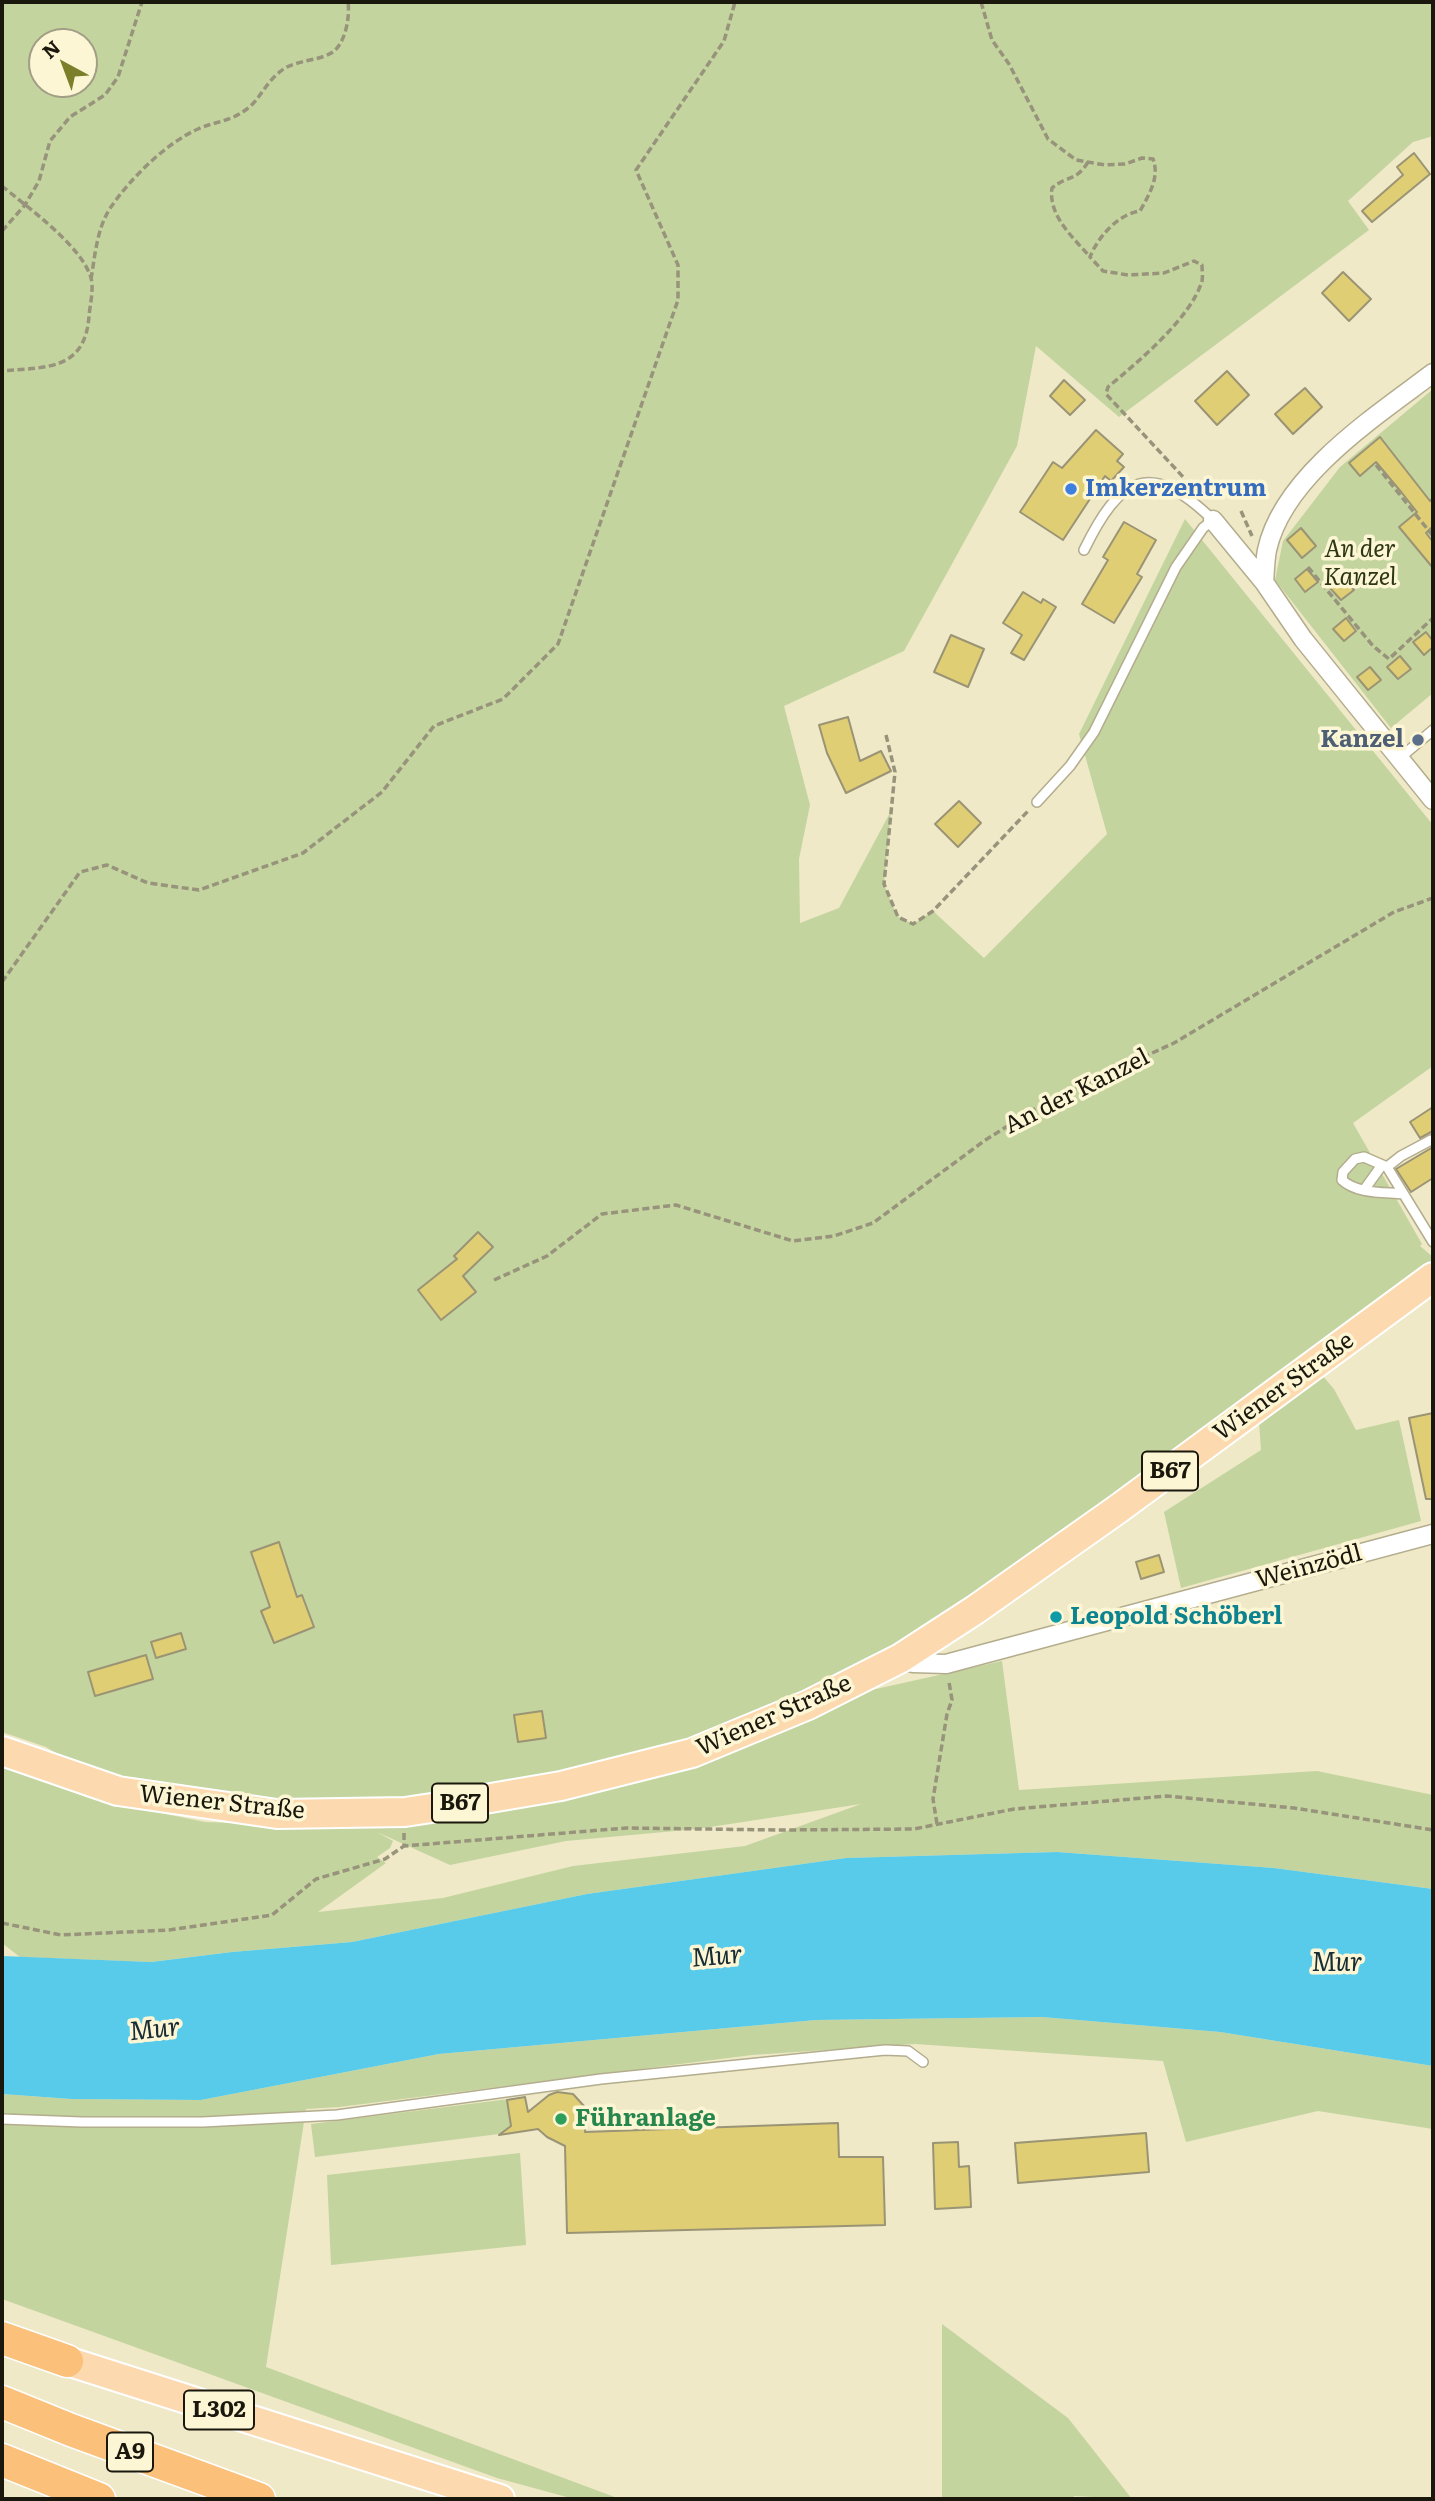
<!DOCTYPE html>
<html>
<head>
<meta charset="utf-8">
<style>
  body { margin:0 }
  #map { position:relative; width:1435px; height:2501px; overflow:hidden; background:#efe9c8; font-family:Literata,serif }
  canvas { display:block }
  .frame { position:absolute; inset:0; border:4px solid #1a170c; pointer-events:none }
  .north { position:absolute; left:28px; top:28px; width:70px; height:70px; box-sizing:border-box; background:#fcf6d5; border:2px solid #a29d85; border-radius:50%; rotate:319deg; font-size:19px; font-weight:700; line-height:28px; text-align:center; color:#1a170c }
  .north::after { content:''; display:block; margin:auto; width:24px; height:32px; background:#7c7f29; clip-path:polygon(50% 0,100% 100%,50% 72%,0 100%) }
</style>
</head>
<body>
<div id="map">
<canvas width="1435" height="2501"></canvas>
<div class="frame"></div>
<div class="north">N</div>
</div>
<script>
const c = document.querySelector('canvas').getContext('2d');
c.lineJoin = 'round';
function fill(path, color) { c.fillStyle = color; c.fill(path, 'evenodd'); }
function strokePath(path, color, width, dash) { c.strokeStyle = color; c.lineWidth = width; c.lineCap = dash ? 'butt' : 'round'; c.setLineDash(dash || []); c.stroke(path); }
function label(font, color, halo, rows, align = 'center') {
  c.font = font + ' Literata,serif'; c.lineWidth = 7; c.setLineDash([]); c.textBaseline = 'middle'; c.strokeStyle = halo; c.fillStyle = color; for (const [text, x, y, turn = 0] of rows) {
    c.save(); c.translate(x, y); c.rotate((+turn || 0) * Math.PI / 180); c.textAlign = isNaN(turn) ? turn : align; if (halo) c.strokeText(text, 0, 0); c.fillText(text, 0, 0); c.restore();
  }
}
fill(new Path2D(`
  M2 2H1433V136L1413 142 1348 201 1369 230 1119 417 1036 346 1017 446 904 651 784 706 810 805 799 859 800 923 839 908 891 811 884 884 897 916 913 924 933 911 984 958 1107 834 1079 734 1185 519 1433 825V1066L1353 1123 1422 1244 1420 1246 1433 1257V1277L975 1610 692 1753 405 1812 118 1791 46 1747 2 1732ZM42 42H84V84H42Z
  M1433 389V693L1391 728 1275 580 1283 541 1340 467Z
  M1321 1374 1334 1389 1356 1430 1399 1420 1421 1521 1181 1588 1164 1512 1261 1450 1259 1422Z
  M1002 1661 1019 1790 1317 1771 1433 1795V1889L1274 1868 1057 1852 846 1858 587 1894 352 1942 232 1952 150 1962 20 1957 2 1943V1767L92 1799 205 1822 330 1826 464 1816 574 1798 646 1778 867 1691ZM861 1804 745 1846 573 1866 443 1898 318 1912 386 1863 377 1857 390 1848 393 1841 377 1832 450 1865 566 1841 697 1829Z
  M1042 2017 1220 2032 1433 2066V2129L1318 2111 1186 2142 1163 2061 915 2044 752 2055 339 2107 306 2109 266 2367 620 2499H574L497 2478 2 2299V2094L71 2099 201 2100 439 2054 816 2020Z
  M525 2097 531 2130 315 2157 311 2124Z
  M520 2153 526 2245 331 2265 327 2175Z
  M942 2324 1068 2418 1132 2499 1074 2496 1073 2499H942Z`), '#c3d49f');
fill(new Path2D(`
  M1057 1852 1274 1868 1433 1889V2066L1220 2032 1042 2017 816 2020 439 2054 201 2100 71 2099 2 2094V1956L151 1962 232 1952 352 1942 587 1894 846 1858Z`), '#58cbea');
const building = new Path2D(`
  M1414 153 1430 174 1372 222 1362 211 1403 175 1397 167Z
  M1343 272 1371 299 1349 321 1322 293Z
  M1227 371 1249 395 1217 425 1195 401Z
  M1064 380 1085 400 1070 415 1050 396Z
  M1305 388 1322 407 1293 434 1275 414Z
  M1096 430 1123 454 1117 461 1124 467 1111 481 1105 476 1063 540 1020 512 1053 462 1062 468Z
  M1380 437 1430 501 1433 498V530L1431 528 1426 533 1433 542V568L1399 527 1417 512 1402 493 1376 462 1360 476 1349 463Z
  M1124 522 1156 540 1137 574 1142 577 1114 623 1082 604 1108 560 1103 557Z
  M1301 528 1316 546 1302 558 1287 540Z
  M1307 569 1318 582 1305 592 1295 579Z
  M1343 577 1354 590 1341 600 1330 588Z
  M1023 592 1041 603 1043 599 1056 607 1024 660 1011 653 1022 635 1003 623Z
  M1346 618 1356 631 1344 641 1333 629Z
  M1426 632 1433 641V647L1424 655 1413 642Z
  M951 635 984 649 968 687 934 672Z
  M1400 656 1411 669 1398 679 1387 667Z
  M1370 667 1381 680 1368 690 1357 677Z
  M848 717 860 761 881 751 891 771 846 793 827 753 819 725Z
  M959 801 981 823 958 847 935 824Z
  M1433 1107V1131L1420 1138 1410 1122Z
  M1433 1147V1178L1411 1192 1396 1169Z
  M478 1232 493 1247 463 1276 476 1292 441 1320 418 1290 457 1259 454 1256Z
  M1433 1413V1499H1426L1409 1418Z
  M279 1542 297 1597 302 1595 314 1627 274 1643 261 1611 270 1607 251 1552Z
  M1159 1555 1164 1572 1141 1579 1136 1562Z
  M181 1633 186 1649 156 1658 151 1642Z
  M146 1655 153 1679 95 1696 88 1672Z
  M542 1711 546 1738 518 1742 514 1715Z
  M557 2092 573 2094 584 2106 586 2113 585 2132 838 2123 839 2157H883L885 2225 567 2233 565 2146 547 2137 538 2129 499 2135 511 2126 507 2100 525 2097 528 2112 549 2095Z
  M1146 2133 1149 2172 1018 2183 1015 2143Z
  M958 2142 959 2167 969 2166 971 2207 935 2209 933 2143Z`);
fill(building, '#e0ce75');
strokePath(building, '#9a9475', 2);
const service = new Path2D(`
  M1401 757 1433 730
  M1037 802 1070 766 1094 732 1176 567 1203 528 1213 520C1149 458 1120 477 1084 550
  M1431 1140 1401 1156 1387 1167 1433 1242
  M1387 1167 1364 1157 1355 1159 1343 1172 1342 1180C1357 1194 1384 1192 1403 1194
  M1364 1190 1382 1165
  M2 2119 82 2122H203L337 2115 601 2079 885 2050 908 2051 923 2062`);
const minor = new Path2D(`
  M1213 520 1264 582 1303 639 1433 800
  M1264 582C1265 571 1265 560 1267 550 1283 476 1376 416 1433 373
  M901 1658 913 1663 946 1664 1433 1534`);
const primary = new Path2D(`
  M2 1751 118 1791 277 1814 405 1812 438 1807 561 1786 692 1753 808 1705 901 1658 975 1610 1118 1509 1433 1277
  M67 2361 500 2499`);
const motorway = new Path2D(`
  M2 2338 67 2361
  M2 2402 71 2430 259 2499
  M2 2460 99 2499`);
strokePath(service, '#b3ad8d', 12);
strokePath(minor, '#b3ad8d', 21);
strokePath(primary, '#fff', 32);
strokePath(motorway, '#fff', 35);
strokePath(new Path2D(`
  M981 2 992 40 1009 64 1048 139 1076 160 1105 165 1125 164 1142 158 1153 159C1160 177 1149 195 1140 211 1118 214 1098 237 1090 257L1103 271 1128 275 1164 273 1194 261 1202 265C1202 270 1203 277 1202 281 1191 318 1137 363 1108 387L1106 394 1185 479
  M1088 162C1076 182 1067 175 1052 188 1048 216 1073 237 1090 257
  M2 186C27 207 82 246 91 278 94 289 90 305 89 316 85 371 46 367 2 371
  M2 231 25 205 39 181 50 141 70 117 105 95 118 77 142 2
  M91 279C95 256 97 227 111 207 130 179 166 143 198 129 216 121 230 122 247 109 261 99 267 78 287 67 301 60 321 60 333 52 346 42 350 16 348 2
  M1376 465 1433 536
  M1241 511 1252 536
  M1308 567 1373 646 1389 659 1433 618
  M886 735 895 772 884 884 898 917 913 924 933 911 1028 811
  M2 982 80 872 107 865 148 883 199 890 303 853 382 792 434 726 503 699 558 644 678 300V265L636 170 724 41 735 2
  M494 1280 547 1256 602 1214 676 1205 793 1241 834 1236 873 1223 984 1141 1047 1101 1174 1043 1394 912 1433 898
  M937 1824 933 1799 947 1714 952 1700 949 1682
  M404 1833V1846L626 1828 782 1830 914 1829 1014 1809 1167 1796 1294 1808 1433 1830
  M2 1923 61 1935 169 1930 272 1915 316 1879 385 1859 404 1846`), '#98937b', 3.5, [7, 3.5]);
strokePath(service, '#fff', 9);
strokePath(minor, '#fff', 18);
strokePath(primary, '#fdd9af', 28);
strokePath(motorway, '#fbc079', 32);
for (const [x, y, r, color] of [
  [1071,489,7,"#3f7fe0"],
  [1418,740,7,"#5c6f8a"],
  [1056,1617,7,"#0f9aa8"],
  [561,2119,7,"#2e9e5b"]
]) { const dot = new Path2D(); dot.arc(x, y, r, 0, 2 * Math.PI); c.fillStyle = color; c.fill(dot); strokePath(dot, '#fcf6d5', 2.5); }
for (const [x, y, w] of [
  [1170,1471,56],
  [460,1803,56],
  [219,2410,70],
  [130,2452,46]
]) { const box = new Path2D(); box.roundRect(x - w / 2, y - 19.5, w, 39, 5); c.fillStyle = '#fcf6d5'; c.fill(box); strokePath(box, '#1a170c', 2); }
label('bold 23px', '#1a170c', null, [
  ["B67",1170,1471],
  ["B67",460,1803],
  ["L302",219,2410],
  ["A9",130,2452]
]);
label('bold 24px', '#366cbe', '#fcf6d5', [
  ["Imkerzentrum",1085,489]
], 'left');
label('italic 24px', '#2e3713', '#fcf6d5', [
  ["An der",1360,550],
  ["Kanzel",1360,578]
]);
label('bold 24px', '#4e5e75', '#fcf6d5', [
  ["Kanzel",1404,740]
], 'right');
label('24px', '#1a170c', '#fcf6d5', [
  ["An der Kanzel",1077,1092,-27],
  ["Wiener Straße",1284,1387,-36],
  ["Weinzödl",1309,1567,-15],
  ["Wiener Straße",774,1716,-24],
  ["Wiener Straße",222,1803,6]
]);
label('bold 24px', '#0d838f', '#fcf6d5', [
  ["Leopold Schöberl",1070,1617]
], 'left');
label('bold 24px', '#27864d', '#fcf6d5', [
  ["Führanlage",575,2119]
], 'left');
label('italic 26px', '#182d33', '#fcf6d5', [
  ["Mur",717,1957,-5],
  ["Mur",1337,1963],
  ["Mur",155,2030,-6]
]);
</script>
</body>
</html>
